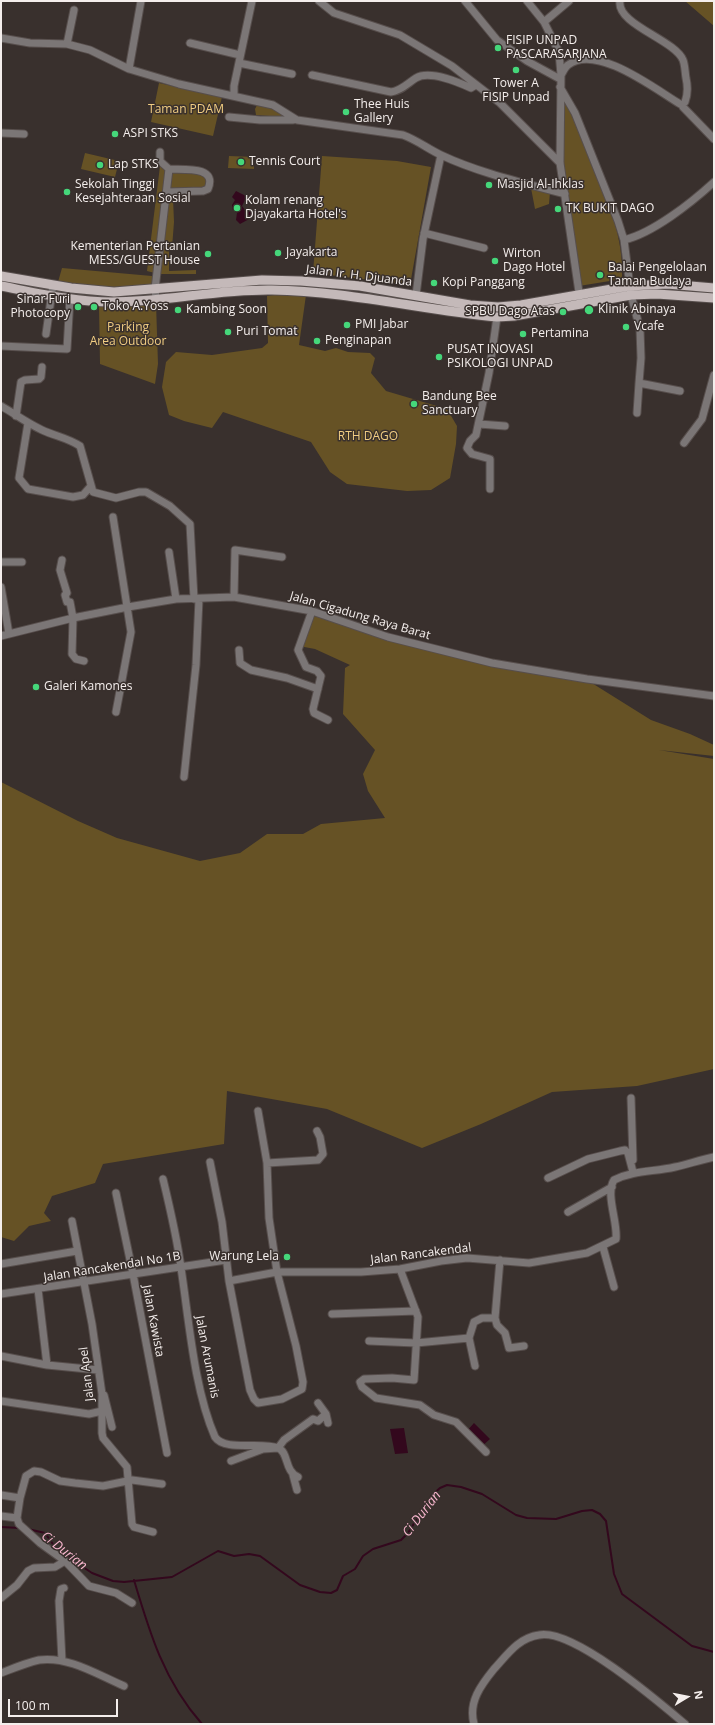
<!DOCTYPE html>
<html>
<head>
<meta charset="utf-8">
<style>
  body { margin:0 }
  #map { position:relative; width:715px; height:1725px; overflow:hidden; background:#39302d; font-family:"Open Sans",sans-serif }
  canvas { display:block }
  .frame { position:absolute; inset:0; border:2px solid #f4eeec; pointer-events:none }
  .north { position:absolute; left:667px; top:1677px; width:40px; height:40px; -webkit-text-stroke:3px #39302d; paint-order:stroke; rotate:80deg; font-size:11px; font-weight:700; line-height:16px; text-align:center; color:#f4eeec }
  .north::after { content:''; display:block; margin:auto; width:14px; height:18px; background:#f4eeec; clip-path:polygon(50% 0,100% 100%,50% 72%,0 100%) }
  .scale { position:absolute; left:8px; top:1699px; width:110px; height:18px; box-sizing:border-box; border:2px solid #f4eeec; border-top:0; padding-left:5px; font-size:12px; line-height:14px; white-space:nowrap; color:#f4eeec; -webkit-text-stroke:3px #39302d; paint-order:stroke }
</style>
</head>
<body>
<div id="map">
<canvas width="715" height="1725"></canvas>
<div class="frame"></div>
<div class="north">N</div>
<div class="scale">100 m</div>
</div>
<script>
const c = document.querySelector('canvas').getContext('2d');
c.lineJoin = 'round';
function fill(path, color) { c.fillStyle = color; c.fill(path, 'evenodd'); }
function strokePath(path, color, width, dash) { c.strokeStyle = color; c.lineWidth = width; c.lineCap = dash ? 'butt' : 'round'; c.setLineDash(dash || []); c.stroke(path); }
function label(font, color, halo, rows, align = 'center') {
  c.font = font + ' "Open Sans",sans-serif'; c.lineWidth = 3; c.setLineDash([]); c.textBaseline = 'middle'; c.strokeStyle = halo; c.fillStyle = color; for (const [text, x, y, turn = 0] of rows) {
    c.save(); c.translate(x, y); c.rotate((+turn || 0) * Math.PI / 180); c.textAlign = isNaN(turn) ? turn : align; if (halo) c.strokeText(text, 0, 0); c.fillText(text, 0, 0); c.restore();
  }
}
fill(new Path2D(`
  M685 1H714V26Z
  M159 83 222 97 213 136 151 122Z
  M563 96C576 118 584 141 593 164 608 202 624 238 622 279L579 286 562 164Z
  M258 103 273 108 284 115 282 117 256 115 255 109Z
  M85 153 119 161 115 177 81 169Z
  M229 156 254 157V169L228 168Z
  M322 156 397 161 431 167 410 285 313 273Z
  M160 166 166 170 155 273 147 271Z
  M170 172 204 174 208 179 207 186 200 190H169Z
  M531 188 550 192 549 204 535 209Z
  M169 195 177 196 173 198 174 222 172 248H169V271L196 270V274H160Z
  M62 268 152 276V287L110 290 58 282Z
  M281 294 306 295 299 345 325 351 336 348 348 352 370 353 375 358 371 373 386 391 447 409 457 426 456 444 450 478 431 490 407 491 347 484 330 472 311 442 223 412 212 428 184 421 169 415 162 387 166 362 176 352 212 355 262 348 268 343 267 296Z
  M156 303 158 364 155 384 100 364 99 305Z
  M312 611 389 636 587 680 651 720 690 734 714 745V756L659 750 714 759V1069L637 1086 552 1092 481 1124 422 1148 327 1109 227 1091 224 1144 103 1164 95 1183 52 1196 44 1213 51 1221 29 1226 14 1241 1 1237V782L78 821 117 838 200 861 240 853 267 834H303L321 824 385 818 368 791 363 774 375 750 343 714 345 668 350 665 315 649 299 646Z`), '#665225');
fill(new Path2D(`
  M236 191 246 196V198L242 206 245 210 251 212V218L240 224 236 220 237 213 232 209V205L235 200 232 197Z
  M474 1423 490 1439 481 1447 466 1432Z
  M404 1428 408 1453 395 1454 390 1429Z`), '#33081d');
strokePath(new Path2D(`
  M1 1527 20 1528
  M28 1529 45 1533 55 1547 68 1554 71 1559 92 1573 113 1581 124 1582 172 1577 218 1551 234 1556 249 1554 260 1556 300 1585 320 1592 331 1593 337 1590 343 1576 355 1569 363 1556 373 1549 401 1540 408 1533 432 1495 440 1488 447 1485 461 1487 482 1494 516 1515 527 1518 556 1519 582 1511 592 1510 600 1514 606 1521 614 1574 622 1594 692 1646 714 1652
  M134 1580C150 1634 164 1681 202 1724`), '#33081d', 2);
const minor = new Path2D(`
  M319 1 334 13 400 35 452 66 500 103 560 163
  M465 1 497 40 527 61 560 79
  M527 1 544 22 559 52 561 75 560 163 580 299
  M620 1C616 24 675 40 683 60 685 65 685 72 686 78 688 87 688 94 685 102
  M544 22 569 1
  M1 38 30 43 67 44 90 50 129 69 179 84 273 105 297 120 403 135C417 140 428 149 441 155 479 173 524 183 565 194
  M190 43 240 55
  M67 44 74 10
  M239 63 292 74
  M129 69 141 1
  M312 75 391 92C401 91 408 83 416 78 429 70 458 82 471 88L476 85
  M561 75C563 72 565 67 568 65 596 43 655 89 680 104
  M560 87 575 113 618 221 624 240 631 295 640 329 641 358 639 383 680 391
  M234 96V86L252 1
  M683 107 714 139
  M229 117 260 120H293
  M1 133 24 134
  M160 152V161L169 169
  M424 233 484 248
  M624 240C653 233 691 203 714 182
  M416 295 423 239 441 155
  M156 298 155 289 169 169C182 170 218 165 208 189L203 191 167 192
  M46 334 53 285
  M1 346 67 349 70 298
  M1 406C15 414 27 423 42 430 55 436 68 438 80 446L93 492 116 498 139 492H146L170 506 190 524 194 599
  M637 413 639 383
  M16 416 21 382 25 380 39 379 41 377 42 367
  M28 423 19 478 28 489 73 497 83 495 91 486
  M479 424 505 426
  M684 443 702 419 714 375
  M490 489V459L472 454 467 448 470 441 476 435 489 373 497 317
  M113 517 131 632 116 712
  M169 552 176 599
  M62 560 60 570 67 593 65 595 67 602H70L73 618 72 654 76 659 84 661
  M1 562H22
  M1 587 9 634
  M234 597 235 550 282 557
  M312 611 298 650 306 667 317 671 321 676 313 709 314 713 328 720
  M1 636 73 618 128 607 176 599 234 597 312 611 388 637 492 663 587 679 714 696
  M239 650 240 663 251 670 287 678 318 689
  M184 777 196 665 199 599
  M631 1098 633 1160
  M210 1162 222 1222 229 1281 250 1390 254 1399 258 1403 282 1399 302 1389 303 1382 296 1346 277 1272 269 1218 267 1163 258 1111
  M267 1163 318 1160 323 1154 320 1137 317 1131
  M548 1178 588 1159 620 1151 625 1150 628 1153 633 1172
  M163 1179C170 1208 177 1238 181 1268 189 1320 194 1389 215 1437 225 1452 261 1441 278 1448 289 1452 284 1471 298 1477
  M116 1193 133 1274 167 1453
  M568 1212 612 1187
  M72 1221 92 1324 102 1394V1433L103 1438 127 1467 132 1524 134 1527 153 1532
  M603 1247 614 1287
  M1 1264 77 1251
  M400 1269 418 1317 414 1380 392 1378 364 1379 360 1382 362 1387 376 1398 420 1405 434 1415 456 1422 486 1452
  M229 1281 277 1272H361L400 1269 441 1261 467 1258 529 1263 587 1253 616 1239C618 1222 605 1194 614 1180 634 1170 654 1172 675 1167 688 1164 700 1160 714 1157
  M38 1289 47 1365
  M1 1294 226 1260
  M332 1314 416 1311
  M495 1318 497 1325 505 1333 509 1348 524 1346
  M469 1338 475 1366
  M369 1341 416 1343 469 1338 474 1322 482 1318H495L500 1260
  M1 1356 47 1365 98 1370
  M104 1395 112 1427
  M1 1401 89 1414 102 1411
  M318 1403 326 1414
  M231 1461 263 1449 278 1448 284 1440 313 1419 318 1421 326 1414 328 1423
  M293 1475 297 1490
  M1 1495 20 1498
  M1 1516 17 1518
  M1 1598 17 1585 28 1571 34 1568 55 1567 65 1561
  M132 1603 116 1593 89 1586 65 1561 40 1543 19 1524 17 1518 20 1498 26 1476 34 1471 41 1472 60 1481 75 1483 103 1486 132 1480 162 1484
  M62 1661 59 1601 61 1589 64 1588
  M1 1673C14 1668 26 1663 39 1660 69 1656 98 1675 124 1686
  M474 1724C468 1702 481 1685 494 1669 507 1655 518 1638 539 1635 573 1628 659 1702 685 1724`);
const major = new Path2D(`
  M1 276 71 288 114 292 262 280 301 281 360 286 470 305 498 307 521 305 629 286 667 284 714 288
  M1 286C37 293 75 302 112 302 165 302 218 289 272 290 348 291 422 310 497 317L514 316 631 295 657 294 714 298`);
strokePath(minor, '#574e4c', 9);
strokePath(major, '#574e4c', 11);
strokePath(minor, '#7b7676', 7);
strokePath(major, '#c4b9b9', 9);
for (const [x, y, r, color] of [
  [498,48,4,"#45d77a"],
  [516,70,4,"#45d77a"],
  [346,112,4,"#45d77a"],
  [115,134,4,"#45d77a"],
  [241,162,4,"#45d77a"],
  [100,165,4,"#45d77a"],
  [489,185,4,"#45d77a"],
  [67,192,4,"#45d77a"],
  [237,208,4,"#45d77a"],
  [558,209,4,"#45d77a"],
  [278,253,4,"#45d77a"],
  [208,254,4,"#45d77a"],
  [495,261,4,"#45d77a"],
  [600,275,4,"#45d77a"],
  [434,283,4,"#45d77a"],
  [78,307,4,"#45d77a"],
  [94,307,4,"#45d77a"],
  [178,310,4,"#45d77a"],
  [589,310,5,"#45d77a"],
  [563,312,4,"#45d77a"],
  [347,325,4,"#45d77a"],
  [626,327,4,"#45d77a"],
  [228,332,4,"#45d77a"],
  [523,334,4,"#45d77a"],
  [317,341,4,"#45d77a"],
  [439,357,4,"#45d77a"],
  [414,404,4,"#45d77a"],
  [36,687,4,"#45d77a"],
  [287,1257,4,"#45d77a"]
]) { const dot = new Path2D(); dot.arc(x, y, r, 0, 2 * Math.PI); c.fillStyle = color; c.fill(dot); strokePath(dot, '#39302d', 1.5); }
label('12px', '#f4eeec', '#39302d', [
  ["FISIP UNPAD",506,41],
  ["PASCARASARJANA",506,55],
  ["Tower A",516,84,"center"],
  ["FISIP Unpad",516,98,"center"],
  ["Thee Huis",354,105],
  ["Gallery",354,119],
  ["ASPI STKS",123,134],
  ["Tennis Court",249,162],
  ["Lap STKS",108,165],
  ["Sekolah Tinggi",75,185],
  ["Kesejahteraan Sosial",75,199],
  ["Masjid Al-Ihklas",497,185],
  ["Kolam renang",245,201],
  ["Djayakarta Hotel's",245,215],
  ["TK BUKIT DAGO",566,209],
  ["Kementerian Pertanian",200,247,"right"],
  ["MESS/GUEST House",200,261,"right"],
  ["Jayakarta",286,253],
  ["Wirton",503,254],
  ["Dago Hotel",503,268],
  ["Balai Pengelolaan",608,268],
  ["Taman Budaya",608,282],
  ["Kopi Panggang",442,283],
  ["Sinar Furi",70,300,"right"],
  ["Photocopy",70,314,"right"],
  ["Toko A.Yoss",102,307],
  ["Kambing Soon",186,310],
  ["Klinik Abinaya",598,310],
  ["SPBU Dago Atas",555,312,"right"],
  ["PMI Jabar",355,325],
  ["Vcafe",634,327],
  ["Puri Tomat",236,332],
  ["Pertamina",531,334],
  ["Penginapan",325,341],
  ["PUSAT INOVASI",447,350],
  ["PSIKOLOGI UNPAD",447,364],
  ["Bandung Bee",422,397],
  ["Sanctuary",422,411],
  ["Galeri Kamones",44,687],
  ["Warung Lela",279,1257,"right"]
], 'left');
label('12px', '#f1cd82', '#39302d', [
  ["Taman PDAM",186,110],
  ["Parking",128,328],
  ["Area Outdoor",128,342],
  ["RTH DAGO",368,437]
]);
label('12px', '#f4eeec', '#39302d', [
  ["Jalan Ir. H. Djuanda",359,276,7],
  ["Jalan Cigadung Raya Barat",360,616,16],
  ["Jalan Rancakendal",421,1254,-7],
  ["Jalan Rancakendal No 1B",112,1267,-9],
  ["Jalan Kawista",153,1321,79],
  ["Jalan Arumanis",207,1357,79],
  ["Jalan Apel",87,1374,-97]
]);
label('italic 13px', '#f8b6ce', '#39302d', [
  ["Ci Durian",422,1514,-52],
  ["Ci Durian",64,1551,38]
]);
</script>
</body>
</html>
